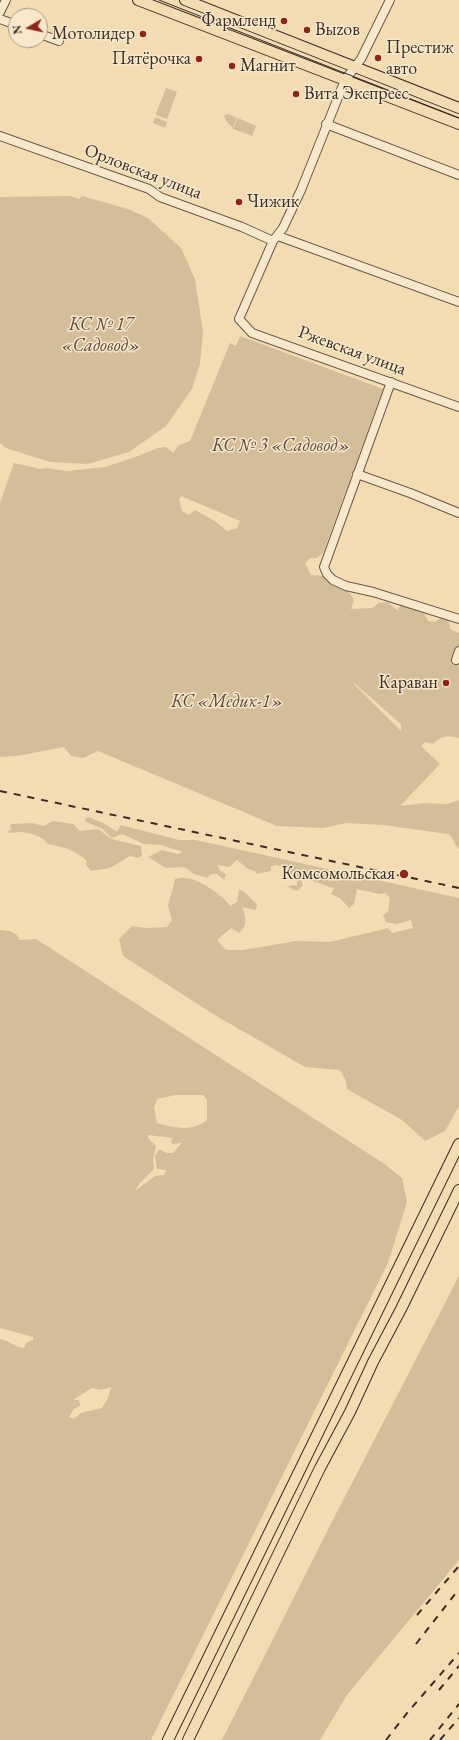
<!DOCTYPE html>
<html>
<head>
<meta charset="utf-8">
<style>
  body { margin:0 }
  #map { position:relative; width:459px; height:1740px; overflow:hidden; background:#f3dcb1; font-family:"EB Garamond",serif }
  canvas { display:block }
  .north { position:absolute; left:8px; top:8px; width:40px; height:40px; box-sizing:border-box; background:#f7e8cc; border:1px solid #ac9d8a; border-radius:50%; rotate:261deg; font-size:11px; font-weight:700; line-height:16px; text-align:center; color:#3b2c26 }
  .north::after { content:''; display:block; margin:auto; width:14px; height:18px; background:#8f2418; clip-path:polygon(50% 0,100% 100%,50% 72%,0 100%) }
</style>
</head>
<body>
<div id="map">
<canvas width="459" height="1740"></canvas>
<div class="north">N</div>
</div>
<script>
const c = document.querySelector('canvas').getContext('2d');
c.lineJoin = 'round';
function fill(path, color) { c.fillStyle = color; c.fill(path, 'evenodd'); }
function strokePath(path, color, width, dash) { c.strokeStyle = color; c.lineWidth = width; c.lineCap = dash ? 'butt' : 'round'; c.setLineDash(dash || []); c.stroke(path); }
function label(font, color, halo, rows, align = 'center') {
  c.font = font + ' "EB Garamond",serif'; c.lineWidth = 3; c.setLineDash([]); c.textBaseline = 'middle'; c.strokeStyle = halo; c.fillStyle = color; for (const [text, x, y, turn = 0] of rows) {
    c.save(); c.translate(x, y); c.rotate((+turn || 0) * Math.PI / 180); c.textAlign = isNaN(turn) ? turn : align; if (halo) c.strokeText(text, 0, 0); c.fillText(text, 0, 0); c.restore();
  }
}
fill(new Path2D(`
  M166 88 177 92 167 119 156 115V114Z
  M228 114 237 118 233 128 227 122 224 115Z
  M155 117 167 122 165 128 153 123Z
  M238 118 256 126 252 136 233 129Z
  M71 196 79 199 82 196 128 209 148 218 181 248 195 279 203 332 200 364 192 389 166 426 129 452 88 464 50 462 6 448 0 443V197Z
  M240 336 383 389 323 553 317 558H310L305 563 311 575 324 576 328 582C339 586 349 588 354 600L351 609 372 608 379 603 387 602 397 610 401 605 424 613 428 621 435 622 441 618H446L449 622 450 629 459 633V738C449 735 440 736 433 744L425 742 421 746 440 764 400 806 425 803 448 804 459 800V849C453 845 455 838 448 834L383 825 346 823 323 828 277 826 98 751 83 758 71 756 64 747 17 756 0 757V503L14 463 41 469 45 468 67 471 105 467 135 457 158 448 166 447 173 453 179 445 190 441 230 343 236 346ZM181 496 240 521 237 528 227 531 215 521 195 510 189 515 182 511 179 500ZM354 683 401 724V731L354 684Z
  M89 817 103 823 117 832 121 825 179 840H196L459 898V1106L445 1131 425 1141 402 1120 347 1089 346 1081 340 1070 305 1067 213 1014 123 956 119 939 132 926 147 928 167 927 172 920 168 906 175 879C178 879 182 877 184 878 198 878 223 895 230 906L237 902 239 889 243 891 257 904 256 910 242 907C246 917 248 925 239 933L231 928 217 940 226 950H243L296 941 330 942 388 928 392 933 413 928 411 920 397 924 386 922 383 915 388 912 390 898 385 893 379 894 357 889 354 904 349 908 340 898 331 894 334 888C323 886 312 878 301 880L303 885 298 891 291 889 288 886 297 885V878L293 874H283L284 869 277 865 271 866V871L256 874 255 871 248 869 237 860 229 867 217 865 220 871 226 874 224 880 217 874H211L207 878 194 874 184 867 166 868 148 857 162 850 178 854 183 852 161 845 144 844 122 834 112 838 103 829 86 822 85 818Z
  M53 821 73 824 80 831 98 829 112 839 141 846 142 856 138 858 130 856 110 868 91 871 86 865 87 861C75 850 64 847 48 844 43 836 29 832 19 832 14 832 12 834 7 832L12 829 10 828 11 824 32 823 44 826Z
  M0 930 10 931 18 936 19 940 36 939 383 1163 402 1178 407 1202 388 1263 151 1740H0V1339C9 1341 16 1347 24 1348L26 1343 33 1340V1337L0 1328ZM176 1095H203L207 1100V1120C192 1132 175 1128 157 1123L154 1108 157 1099ZM148 1135 173 1138 171 1140 172 1144 182 1143 173 1153H167L159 1149 155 1157 157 1169 166 1170 164 1175 155 1176 135 1191 139 1184 154 1169 153 1159 156 1146 148 1138ZM111 1387 108 1398 102 1408 81 1413 74 1419 69 1417 74 1409 80 1406 79 1400H73L92 1388 101 1390Z
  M459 1276V1560L347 1695 320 1740H222L339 1508Z`), '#d4be99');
const minor = new Path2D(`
  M390 0 361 59 345 80 301 190 283 228 273 241 239 319 252 333 459 407
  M0 12 6 0
  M0 19 16 25
  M40 34 59 41
  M326 124 459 175
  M0 136 149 189 160 197 242 227 273 241
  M278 236 459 302
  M391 382 324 567 327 574 333 580 346 586 373 592 459 619
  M357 474 410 493 459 513
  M456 660 459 651`);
const major = new Path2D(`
  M138 0 459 124
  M185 0 459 108
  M168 1740 459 1144
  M188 1740 320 1468 350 1412 373 1362 401 1309 459 1190`);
strokePath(minor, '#695849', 10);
strokePath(major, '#3b2c26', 12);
strokePath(minor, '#f7e8cc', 8);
strokePath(major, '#f3dcb1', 10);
strokePath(new Path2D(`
  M159 0 459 118`), '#3b2c26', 1);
strokePath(new Path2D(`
  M0 791 459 888
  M417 1615 459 1566
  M416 1644 459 1589
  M439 1690 459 1666
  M386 1740 408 1712 459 1653
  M430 1740 459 1704
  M440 1740 459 1718`), '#3b2c26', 2, [7, 7]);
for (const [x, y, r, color] of [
  [284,21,4,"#8f2418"],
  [307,30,4,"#8f2418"],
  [143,34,4,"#8f2418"],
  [378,58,4,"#8f2418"],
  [199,59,4,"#8f2418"],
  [232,66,4,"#8f2418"],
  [296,94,4,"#8f2418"],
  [239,202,4,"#8f2418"],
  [446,683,4,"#8f2418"],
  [404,874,5,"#8f2418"]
]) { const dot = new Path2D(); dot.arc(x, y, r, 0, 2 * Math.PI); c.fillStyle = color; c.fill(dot); strokePath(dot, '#f7e8cc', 1.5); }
label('18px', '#3b2c26', '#f7e8cc', [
  ["Фармленд",276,21],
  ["Выzов",315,30,"left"],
  ["Мотолидер",135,34],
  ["Престиж",386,48,"left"],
  ["авто",386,69,"left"],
  ["Пятёрочка",191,59],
  ["Магнит",240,66,"left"],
  ["Вита Экспресс",304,94,"left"],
  ["Чижик",247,202,"left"],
  ["Караван",438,683],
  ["Комсомольская",395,874]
], 'right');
label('18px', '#3b2c26', '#f7e8cc', [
  ["Орловская улица",143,172,21],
  ["Ржевская улица",352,351,20]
]);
label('italic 18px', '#5a493d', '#f7e8cc', [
  ["КС № 17",101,325],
  ["«Садовод»",101,346],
  ["КС № 3 «Садовод»",281,446],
  ["КС «Медик-1»",227,702]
]);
</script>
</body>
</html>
